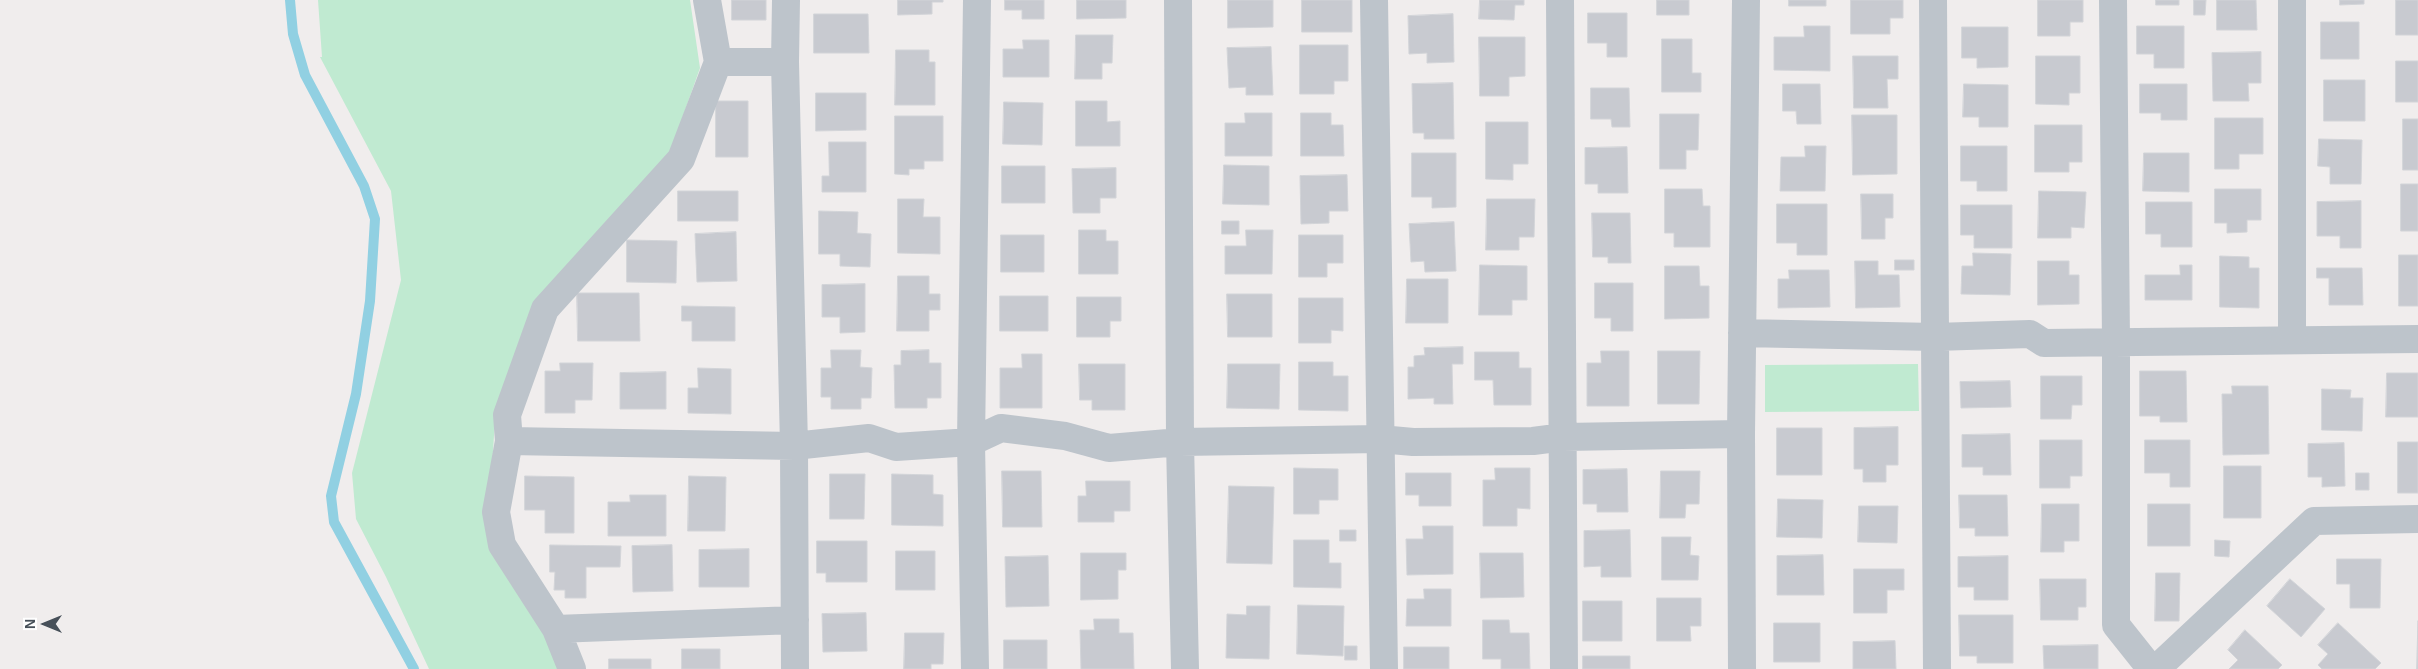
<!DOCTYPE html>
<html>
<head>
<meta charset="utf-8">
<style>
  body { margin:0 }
  #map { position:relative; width:2418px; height:669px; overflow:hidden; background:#f0eded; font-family:Helvetica,sans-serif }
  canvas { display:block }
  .north { position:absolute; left:20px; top:599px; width:50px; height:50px; -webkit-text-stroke:4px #fff; paint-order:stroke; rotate:270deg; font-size:14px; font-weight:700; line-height:20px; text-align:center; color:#475059 }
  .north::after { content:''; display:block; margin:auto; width:18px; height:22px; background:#475059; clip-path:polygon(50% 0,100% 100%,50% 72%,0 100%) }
</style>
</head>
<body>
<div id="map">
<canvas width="2418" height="669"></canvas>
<div class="north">N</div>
</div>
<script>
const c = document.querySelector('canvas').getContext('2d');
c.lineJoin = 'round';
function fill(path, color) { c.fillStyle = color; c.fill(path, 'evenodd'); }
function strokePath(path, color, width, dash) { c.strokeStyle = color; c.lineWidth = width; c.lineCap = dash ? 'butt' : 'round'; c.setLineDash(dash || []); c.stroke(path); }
fill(new Path2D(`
  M318 0H690L700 68 670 153 537 303 495 420 488 530 566 669H429L386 577 356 519 352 473 401 280 391 191 320 57H322Z
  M1918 364 1919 411 1765 412V365Z`), '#c0ead1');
strokePath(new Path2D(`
  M290 0 293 34 305 75 364 186 375 219 370 301 356 394 331 496 334 522 414 669`), '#91d0e2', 10);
const building = new Path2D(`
  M732 0H766V20H732Z
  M898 0H943V2H932V14L898 15Z
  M1005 0H1044V19H1022V10H1005Z
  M1077 0H1126V18L1077 19Z
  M1228 0H1273V27L1228 28Z
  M1302 0H1352V32H1302Z
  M1480 0H1524V5H1515L1514 20 1479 19Z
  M1657 0H1689V15H1657Z
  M1789 0H1826V6H1789Z
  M1851 0H1903V18H1890V34H1851Z
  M2038 0H2083V22H2070V36H2038Z
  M2156 0H2179V5H2156Z
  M2194 0H2206L2205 15H2194Z
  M2217 0H2256L2257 30H2217Z
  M2340 0H2364V4L2340 5Z
  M2396 0H2418V35H2396Z
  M1588 13H1627V57H1607V43H1588Z
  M814 14H868L869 53H814Z
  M1453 14 1454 62 1427 63V53L1409 54 1408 16Z
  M2321 22H2359V59H2321Z
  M1804 26H1830V71L1774 70V37H1804Z
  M2137 26H2184V68H2154V54H2137Z
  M1962 27H2008V67L1977 68V58H1962Z
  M1076 35H1113L1112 63H1102V79H1075Z
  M1479 37H1525V76L1509 77V96H1480Z
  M1662 39H1692V73H1701V92H1662Z
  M1023 40H1049V77H1003V49H1023Z
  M1300 45H1348V81H1334V94H1300Z
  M1271 47 1273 95H1246V87L1229 88 1227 48Z
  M896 50H929V62H935V105H895Z
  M2261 52V83H2248L2249 101H2213L2212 53Z
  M1853 56H1898V79H1887L1888 108H1854Z
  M2036 56H2080V93H2069V105L2036 104Z
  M2396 61H2418V102H2396Z
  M2324 80H2365V121H2324Z
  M1453 83 1454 139H1424V133H1413L1412 84Z
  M1783 84H1820L1821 124H1797L1796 111H1783Z
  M1964 84 2008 85V127H1979V117H1963Z
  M2140 84H2187V120H2161V113H2140Z
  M1591 88H1629L1630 127H1612L1611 119H1591Z
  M816 93H866V130L816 131Z
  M716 101H748V157H716Z
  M1076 101H1107V122L1120 121V146H1076Z
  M1004 102 1043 103 1042 145 1003 144Z
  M1245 113H1272V156H1225V123H1245Z
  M1301 113H1331V125H1343L1344 156H1301Z
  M1660 114H1699L1698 150H1686V169H1660Z
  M1852 115H1897V174L1853 175Z
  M895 116H943V161H924V169H909V175L895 174Z
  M2215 118H2263V154H2239V169H2215Z
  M2403 119H2418V170H2403Z
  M1486 122H1528V164H1513V180L1486 179Z
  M2035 125H2082V162H2069V172H2035Z
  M2319 139 2362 140 2361 184H2330V167L2318 166Z
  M829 142H866V192H822V176H829Z
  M1805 146H1826L1825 191H1780L1781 157H1805Z
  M1961 146H2007V191H1977V181H1961Z
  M1627 147 1628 193H1598V184H1585V148Z
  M1412 153H1456V207L1432 208V197H1412Z
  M2144 153H2189V192L2143 191Z
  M1224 165 1269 166V205L1223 204Z
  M1002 166H1045V203H1002Z
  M1116 168V198H1100V213H1073L1072 169Z
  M1347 175 1348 211H1329V223L1301 224 1300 176Z
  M2401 184H2418V231H2401Z
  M1665 189H1702L1703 206H1710V247H1674V233H1665Z
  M2215 189H2261V220H2247V232L2227 233V223H2215Z
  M678 191H738V221H678Z
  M2039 191 2086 192 2084 228 2071 227V238H2038Z
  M1861 194H1893V218H1885V239H1862Z
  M898 199H924L923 217H940V254L898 253Z
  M1487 199H1535L1534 237H1519V250H1486Z
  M2361 201V248H2340V236H2317V202Z
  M2146 202H2192V247H2161V234H2146Z
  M1777 204H1827V255H1797V243H1777Z
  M1961 205H2012V248H1974V235H1961Z
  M819 211 858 212 857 233 871 234 870 267 840 266V254H819Z
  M1592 213H1630L1631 263H1608V257H1593Z
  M1222 221H1239V234H1222Z
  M1454 222 1456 271 1425 272 1424 261 1411 262 1409 224Z
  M1079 230H1106V241H1118V274H1079Z
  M1246 230H1273L1272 274H1225V246H1246Z
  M736 232 737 281 697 282 695 234Z
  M1001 235H1044V272H1001Z
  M1299 235H1343V263H1327V277H1299Z
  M627 240 677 241 676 283 627 282Z
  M1973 253 2011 254 2010 295 1961 294 1962 266H1973Z
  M2399 255H2418V306H2399Z
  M2220 256 2249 257V268H2259V308L2220 307Z
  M1895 260H1914V270H1895Z
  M1855 261H1878V275H1899L1900 307 1856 308Z
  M2038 261H2069V275H2079V304L2038 305Z
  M1480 265 1527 266V300H1512V315H1479Z
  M2180 265H2192V300H2145V275H2180Z
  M1665 266H1699L1700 286H1709V318L1665 319Z
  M2317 268H2362L2363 305H2329V278H2317Z
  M1789 270H1829L1830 307 1778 308V279H1789Z
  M898 276H929V294H940V310H929V331H897Z
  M1407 279H1448V323H1406Z
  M1595 283H1633V331H1611V318H1595Z
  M865 284V332L840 333V317H822V285Z
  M577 293H639L640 341H578Z
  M1227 294H1272V337H1228Z
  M1000 296H1048V331H1000Z
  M1077 297H1121V321H1110V337H1077Z
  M1299 298H1343V331L1331 330V343H1299Z
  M682 306 735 307V341H692V321H682Z
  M1463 347V364H1452L1453 404H1434V398L1408 399V367H1414V356L1425 355 1424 348Z
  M831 350H861L860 367 872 368 871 398H861V409H831V397H821V368H831Z
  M929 350V363H941V398H927V408H895L894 365H901V351Z
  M1601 351H1629V406H1587V363H1601Z
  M1658 351H1700L1699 404H1658Z
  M1475 352H1519V368H1531V405H1494L1493 380H1475Z
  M1022 354H1042V408H1000V368H1022Z
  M1299 362H1333V376H1348V411L1299 410Z
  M560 363H593L592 400H575V413H545V371H560Z
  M1079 364H1125V410H1092V400H1080Z
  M1228 364H1280L1279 409 1227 408Z
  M698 368 731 369V414L688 413V388H698Z
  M2140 371H2186L2187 422H2160V416H2140Z
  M666 372V409H620V373Z
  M2387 373H2418V417H2386Z
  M2041 376H2082V405H2072L2071 419H2041Z
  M2010 381 2011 407 1961 408 1960 382Z
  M2232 386H2268L2269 454 2223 455 2222 394H2232Z
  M2322 389 2351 390 2350 398H2363L2362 431 2322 430Z
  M1898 427V465H1886V482H1863V469H1854V428Z
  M1777 428H1822V475H1777Z
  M2010 434 2011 475H1983V467H1962V435Z
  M2040 440H2082V476H2070V488H2040Z
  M2145 440H2190V487H2170V473H2145Z
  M2398 442H2418V493H2398Z
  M2344 443 2345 486 2322 487V477H2308V444Z
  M2224 466H2261V518H2224Z
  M1294 468 1338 469V500H1319V514H1294Z
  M1495 468H1530V509L1517 508V526H1483V480H1495Z
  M1627 469 1628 512H1597V504H1583V470Z
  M1002 471H1041L1042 527H1003Z
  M1661 471H1700L1699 504H1686L1685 518H1660Z
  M1406 473H1451V506H1419V495H1406Z
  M2356 473H2369V490H2356Z
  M830 474H865L864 519H830Z
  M892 474 933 475V494L943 495V526L892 525Z
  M525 476 574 477V533H545V510H525Z
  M689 476 726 477 725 531H688Z
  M1086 481H1130V511H1114V522H1078V496H1086Z
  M1229 486 1274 487 1272 564 1227 563Z
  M630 495H666V536H608V502H630Z
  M1959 495H2007L2008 536H1975V528H1960Z
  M1778 499 1823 500 1822 538 1777 537Z
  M2042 504H2079V541H2064V552H2041Z
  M2148 504H2190V546H2148Z
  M1859 506H1898L1897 543 1858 542Z
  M1423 526H1453V574L1407 575 1406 539H1423Z
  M1340 530H1356V541H1340Z
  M1630 530 1631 577H1601V566L1584 567V531Z
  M1662 537H1691L1690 555 1699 556 1698 580H1662Z
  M1294 540H1329V563H1341V588L1294 587Z
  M2215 540 2230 541 2229 557 2215 556Z
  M817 541H867V582H826V573H817Z
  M550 545 621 546 620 567H586V598H565V590H554L555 572H550Z
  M672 545 673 591 633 592 632 546Z
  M749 549V587H699V550Z
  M896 551H935V590H896Z
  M1081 553H1126V570H1118V599L1081 600Z
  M1480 553H1523L1524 597 1481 598Z
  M1823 555 1824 595H1777V556Z
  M1048 556 1049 606 1006 607 1005 557Z
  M2008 556V600H1974V587H1958V557Z
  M2337 559H2381L2380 608H2350V584H2337Z
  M1854 569H1904V590H1887V613H1854Z
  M2156 573H2180L2179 621H2155Z
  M2040 579H2086V607H2078V620H2041Z
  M2290 579 2325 609 2301 637 2267 606Z
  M1424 589H1451V626H1406L1407 599H1424Z
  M1657 598H1701V626H1690L1691 641H1657Z
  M1583 601H1622V641H1583Z
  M1298 605 1344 606 1343 656 1297 654Z
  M1247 606H1270L1269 659 1226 658 1227 614 1246 615Z
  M866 613 867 651 823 652 822 614Z
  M1959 615H2013V663H1977V656H1960Z
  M1094 619H1119V633H1133L1134 669H1081L1080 630H1094Z
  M1483 620H1509L1510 633H1529L1530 669H1501V659H1483Z
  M2418 621V669H2417Z
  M1774 623H1820V662H1774Z
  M2338 623 2381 663 2375 669H2322L2318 665 2328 654 2318 645Z
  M2245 630 2282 665 2278 669H2229L2238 660 2228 650Z
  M905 633H944L943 664H931V669H904Z
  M1004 640H1047V669H1004Z
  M1895 641 1896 669H1853V642Z
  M2098 645V669H2044L2043 646Z
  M1345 646H1357V660H1345Z
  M1404 647H1449V669H1404Z
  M682 649H720V669H682Z
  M1583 656H1630V669H1583Z
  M609 659H651V669H609Z`);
fill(building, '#c8cad0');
strokePath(building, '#d2d4d8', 1);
strokePath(new Path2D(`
  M786 0 785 62 794 446 795 669
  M1178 0 1180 442 1185 669
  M1374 0 1384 669
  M1560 0 1564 669
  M1933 0 1937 669
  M2113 0 2116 342V625L2151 669
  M2292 0V338
  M718 62H785
  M1742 333 1935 337 2030 334 2044 343 2418 339
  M509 441 794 446 869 438 896 447 971 442 1001 428 1065 436 1109 448 1180 442 1380 439 1413 442 1533 441 1564 437 1741 434
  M556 629 795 620
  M572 669 556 629 502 545 496 512 509 441 507 415 545 309 681 159 718 62 707 0
  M975 669 971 442 977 0
  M1742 669 1741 434 1746 0
  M2156 669 2314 521 2418 519`), '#bdc4cb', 28);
</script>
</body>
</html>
